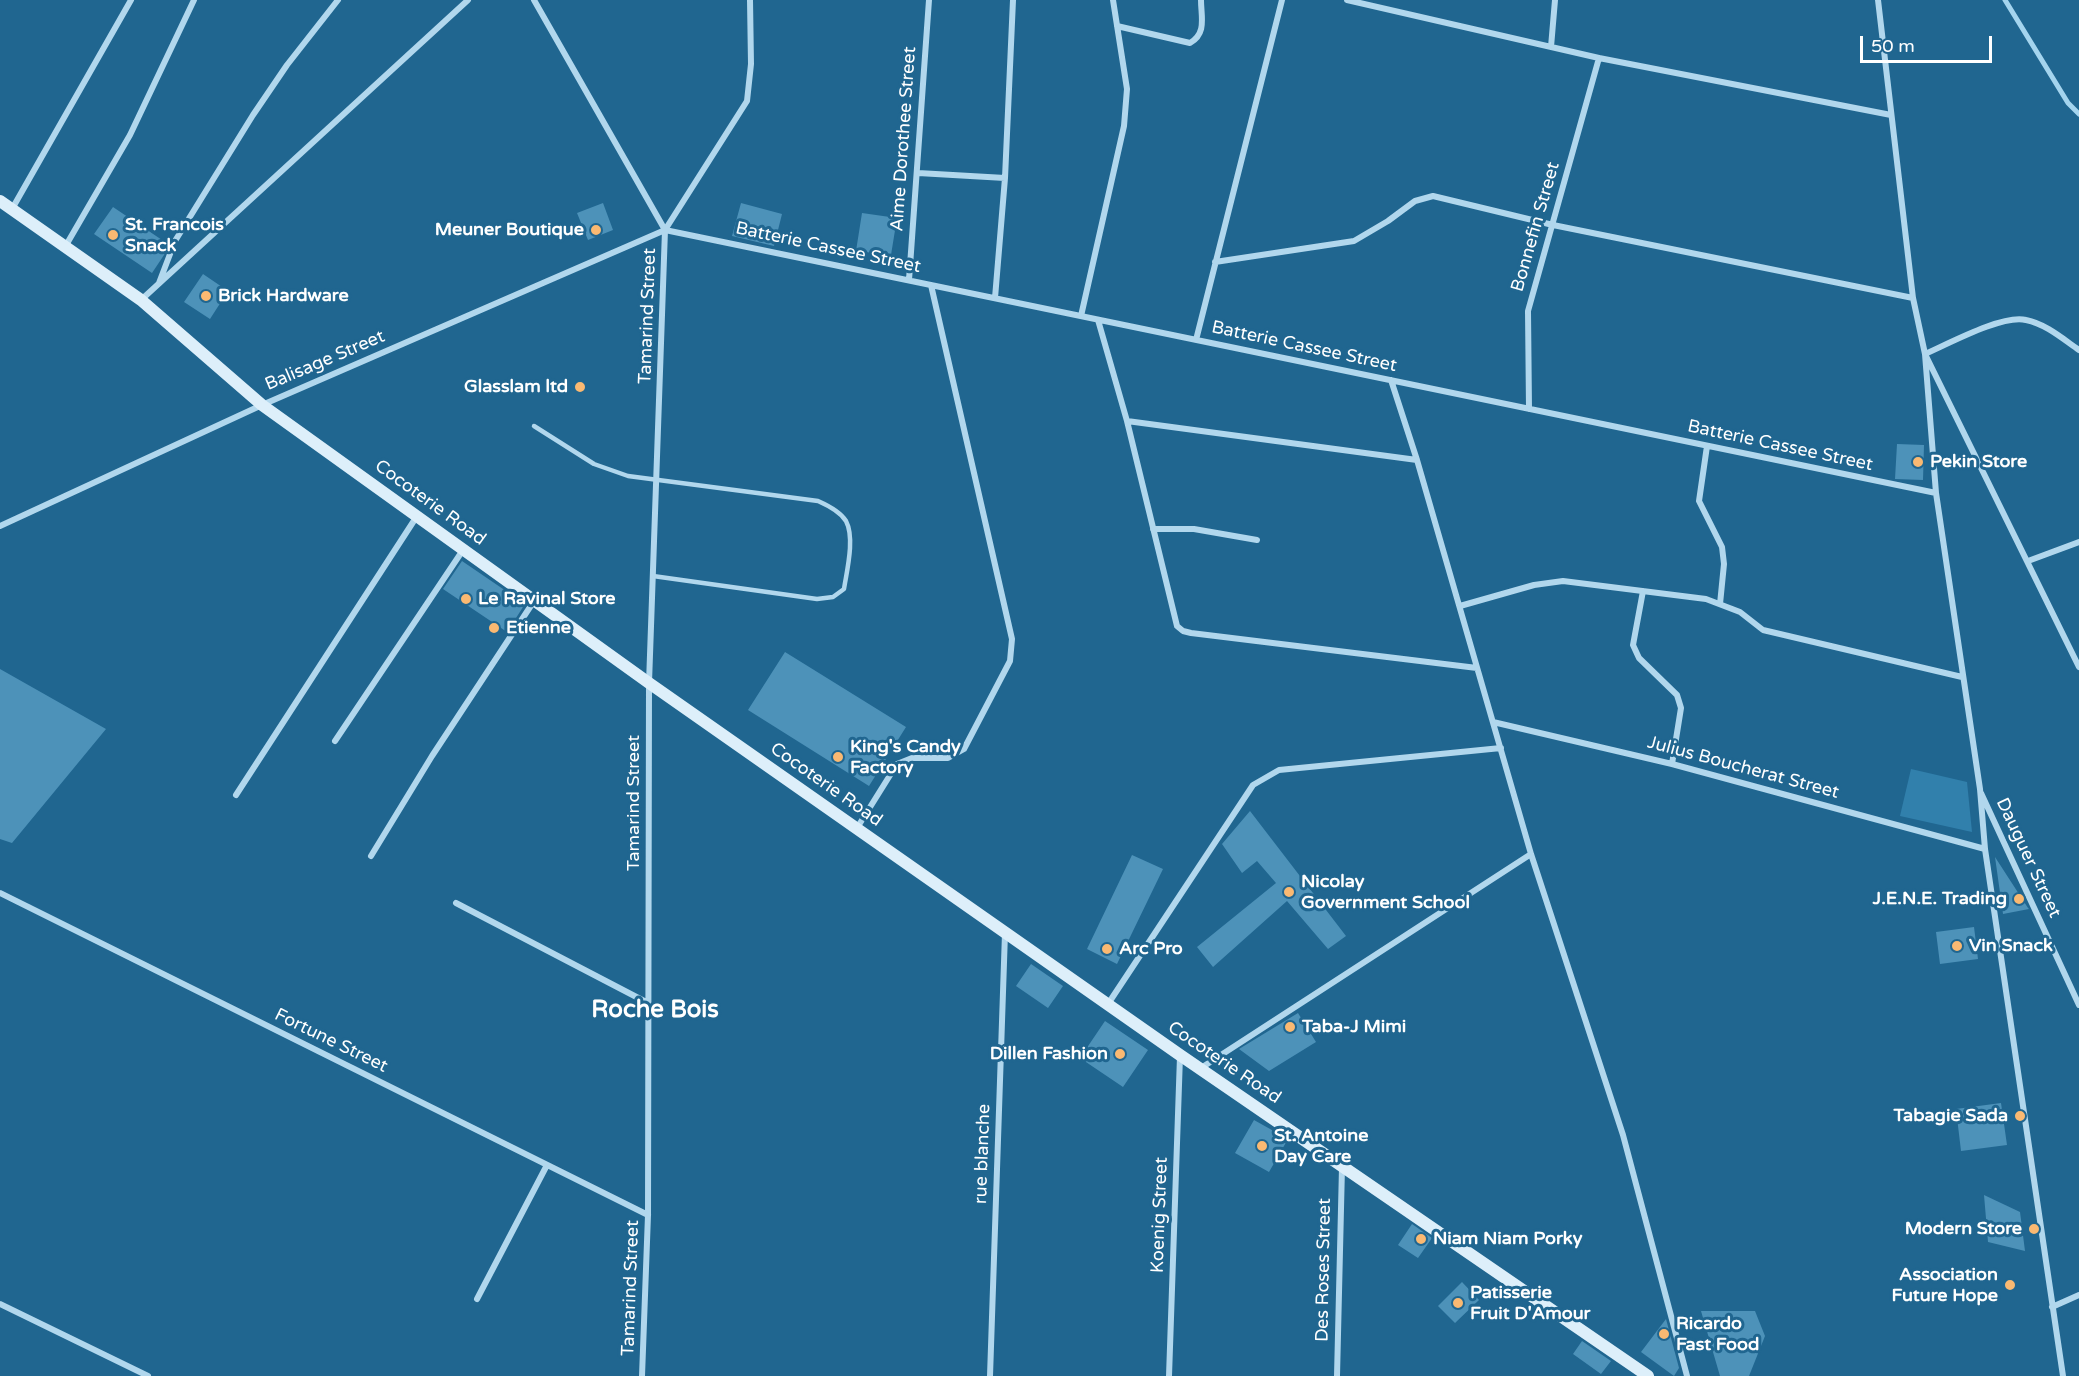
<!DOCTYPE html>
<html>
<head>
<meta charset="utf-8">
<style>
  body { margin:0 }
  #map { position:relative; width:2079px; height:1376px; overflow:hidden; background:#206690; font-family:"Varela Round",sans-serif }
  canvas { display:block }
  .scale { position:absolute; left:1860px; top:36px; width:132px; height:27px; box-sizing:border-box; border:3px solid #fff; border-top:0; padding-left:8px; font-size:18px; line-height:21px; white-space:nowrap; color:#fff; -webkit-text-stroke:4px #206690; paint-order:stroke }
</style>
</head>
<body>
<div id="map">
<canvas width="2079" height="1376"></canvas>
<div class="scale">50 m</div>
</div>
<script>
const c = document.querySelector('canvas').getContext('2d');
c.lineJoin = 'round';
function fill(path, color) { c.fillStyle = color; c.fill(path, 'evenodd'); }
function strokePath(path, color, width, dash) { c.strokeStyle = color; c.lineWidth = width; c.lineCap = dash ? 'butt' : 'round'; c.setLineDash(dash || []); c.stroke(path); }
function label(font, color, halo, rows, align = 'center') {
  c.font = font + ' "Varela Round",sans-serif'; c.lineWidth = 6; c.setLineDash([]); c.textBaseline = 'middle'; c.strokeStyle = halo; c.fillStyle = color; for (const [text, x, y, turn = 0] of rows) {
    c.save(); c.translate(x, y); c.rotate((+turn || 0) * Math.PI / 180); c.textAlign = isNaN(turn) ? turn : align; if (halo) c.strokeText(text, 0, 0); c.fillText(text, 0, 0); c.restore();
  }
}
fill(new Path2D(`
  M1911 769 1967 782 1972 832 1900 816Z`), '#3180ac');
strokePath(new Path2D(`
  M2005 0 2068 103 2079 114`), '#a4d4ee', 5);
fill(new Path2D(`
  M603 203 613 230 588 240 577 213Z
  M741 203 782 214 774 246 732 236Z
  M113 207 168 244 164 255 152 273 94 234Z
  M862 213 897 218 891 255 856 251Z
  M203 274 228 291 210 319 184 302Z
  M1897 444 1924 445 1923 480 1895 479Z
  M462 561 525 604 507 632 443 589Z
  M785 652 906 727 869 786 748 710Z
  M0 669 106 729 12 843 0 839Z
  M1250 811 1346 936 1328 949 1287 901 1213 967 1197 947 1276 883 1257 861 1242 873 1222 844Z
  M1132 855 1163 869 1117 964 1087 949Z
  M1995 857 2028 908 2029 909 2003 914Z
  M1974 927 1978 959 1940 964 1936 932Z
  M1031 964 1063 986 1048 1008 1016 986Z
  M1298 1013 1316 1042 1269 1071 1239 1049Z
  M1105 1021 1148 1050 1123 1087 1080 1058Z
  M2001 1103 2007 1145 1961 1151 1956 1109Z
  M1254 1120 1288 1139 1269 1172 1235 1153Z
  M1984 1195 2020 1212 2025 1251 1988 1242Z
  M1412 1224 1432 1238 1418 1258 1398 1245Z
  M1462 1282 1479 1300 1455 1323 1438 1306Z
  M1701 1311H1755L1765 1336 1749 1376H1720Z
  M1666 1319 1679 1368 1674 1376 1641 1352Z
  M1582 1341 1611 1361 1601 1374 1573 1354Z`), '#4d92b9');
strokePath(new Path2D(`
  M534 426 594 464 628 476 818 501C827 505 840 511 846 521 855 538 847 570 844 589L833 597 817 599 653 576`), '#b1d7ed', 4.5);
strokePath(new Path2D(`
  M534 0 665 230
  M1347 0 1599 58 1891 115
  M1878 0 1913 298 1925 354 1936 493 1980 789 1985 849 2063 1376
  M1117 26 1190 43C1207 33 1201 17 1201 0
  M1551 47 1555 0
  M918 173 1005 178 1013 0
  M12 209 131 0
  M665 230 1936 493
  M665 230 747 101 751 64 750 0
  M65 247 130 135 194 0
  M1215 262 1354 241 1388 221 1415 201 1433 196 1553 225 1913 298
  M909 280 929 0
  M159 283 175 241 253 115 287 65 338 0
  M995 298 1005 178
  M141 300 468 0
  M1081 316 1124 126 1127 89 1113 0
  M1098 320 1127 421 1177 626 1183 631 1191 633 1477 668
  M1196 340 1282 0
  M2079 350C2063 339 2046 324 2026 320 2003 314 1948 344 1925 354L2079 667
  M1391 380 1417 460 1531 854 1623 1135 1687 1376
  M1529 409 1528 311 1599 58
  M1127 421 1417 460
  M1707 446 1699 501 1722 547 1724 564 1720 604
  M0 526 262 405 665 230
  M1153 529H1194L1257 540
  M2028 561 2079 542
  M1643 591 1633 645 1639 658 1677 695 1681 708 1672 764
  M1460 606 1534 585 1563 581 1706 599 1740 612 1763 630 1962 677
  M1493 722 1672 764 1985 849
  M335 741 463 550
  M1981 793 2079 1005
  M236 795 417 516
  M857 828 897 764 912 758H948L964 749 1010 661 1012 639 931 285
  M371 856 432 756 534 601
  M0 893 648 1215
  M456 903 648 1003
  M1108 1004 1253 785 1279 770 1501 748
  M1201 1068 1531 854
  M477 1299 547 1165
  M0 1304 148 1376
  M2052 1307 2079 1295
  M642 1376 648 1215 649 683 665 230
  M990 1376 1005 933
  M1169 1376 1180 1056
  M1337 1376 1342 1167`), '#b1d7ed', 6);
strokePath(new Path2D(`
  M0 201 141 300 262 405 649 683 1180 1055 1648 1376`), '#ddeffa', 12);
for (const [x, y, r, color] of [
  [596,230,6,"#fab972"],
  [113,235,6,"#fab972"],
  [206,296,6,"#fab972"],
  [580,387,6,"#fab972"],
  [1918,462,6,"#fab972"],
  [466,599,6,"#fab972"],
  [494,628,6,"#fab972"],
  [838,757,6,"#fab972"],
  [1289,892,6,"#fab972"],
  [2019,899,6,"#fab972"],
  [1957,946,6,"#fab972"],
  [1107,949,6,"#fab972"],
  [1290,1027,6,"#fab972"],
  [1120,1054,6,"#fab972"],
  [2020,1116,6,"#fab972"],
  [1262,1146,6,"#fab972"],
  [2034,1229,6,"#fab972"],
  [1421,1239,6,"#fab972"],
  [2010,1285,6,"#fab972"],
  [1458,1303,6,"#fab972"],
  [1664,1334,6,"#fab972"]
]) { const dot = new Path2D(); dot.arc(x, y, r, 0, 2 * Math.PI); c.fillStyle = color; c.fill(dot); strokePath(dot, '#206690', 2); }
label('18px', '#fff', '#206690', [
  ["Aime Dorothee Street",904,139,-86],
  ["Bonnefin Street",1536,227,-74],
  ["Batterie Cassee Street",828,248,12],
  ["Tamarind Street",648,316,-88],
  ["Batterie Cassee Street",1304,347,12],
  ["Balisage Street",325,361,-23],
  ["Batterie Cassee Street",1780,446,12],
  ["Cocoterie Road",430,503,36],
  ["Julius Boucherat Street",1743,768,15],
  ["Cocoterie Road",826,785,35],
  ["Tamarind Street",634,803,-90],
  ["Dauguer Street",2028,858,65],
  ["Fortune Street",331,1041,26],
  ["Cocoterie Road",1224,1063,34],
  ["rue blanche",983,1154,-88],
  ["Koenig Street",1160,1215,-88],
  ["Des Roses Street",1324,1270,-89],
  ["Tamarind Street",631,1288,-88]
]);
label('bold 18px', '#fff', '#206690', [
  ["St. Francois",125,225],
  ["Snack",125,246],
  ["Meuner Boutique",584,230,"right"],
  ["Brick Hardware",218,296],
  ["Glasslam ltd",568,387,"right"],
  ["Pekin Store",1930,462],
  ["Le Ravinal Store",478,599],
  ["Etienne",506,628],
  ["King's Candy",850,747],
  ["Factory",850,768],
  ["Nicolay",1301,882],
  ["Government School",1301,903],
  ["J.E.N.E. Trading",2007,899,"right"],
  ["Vin Snack",1969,946],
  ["Arc Pro",1119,949],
  ["Taba-J Mimi",1302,1027],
  ["Dillen Fashion",1108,1054,"right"],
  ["Tabagie Sada",2008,1116,"right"],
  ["St. Antoine",1274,1136],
  ["Day Care",1274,1157],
  ["Modern Store",2022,1229,"right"],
  ["Niam Niam Porky",1433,1239],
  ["Association",1998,1275,"right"],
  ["Future Hope",1998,1296,"right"],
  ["Patisserie",1470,1293],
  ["Fruit D'Amour",1470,1314],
  ["Ricardo",1676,1324],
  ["Fast Food",1676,1345]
], 'left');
label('bold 24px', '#fff', '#206690', [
  ["Roche Bois",655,1011]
]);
</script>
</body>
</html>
